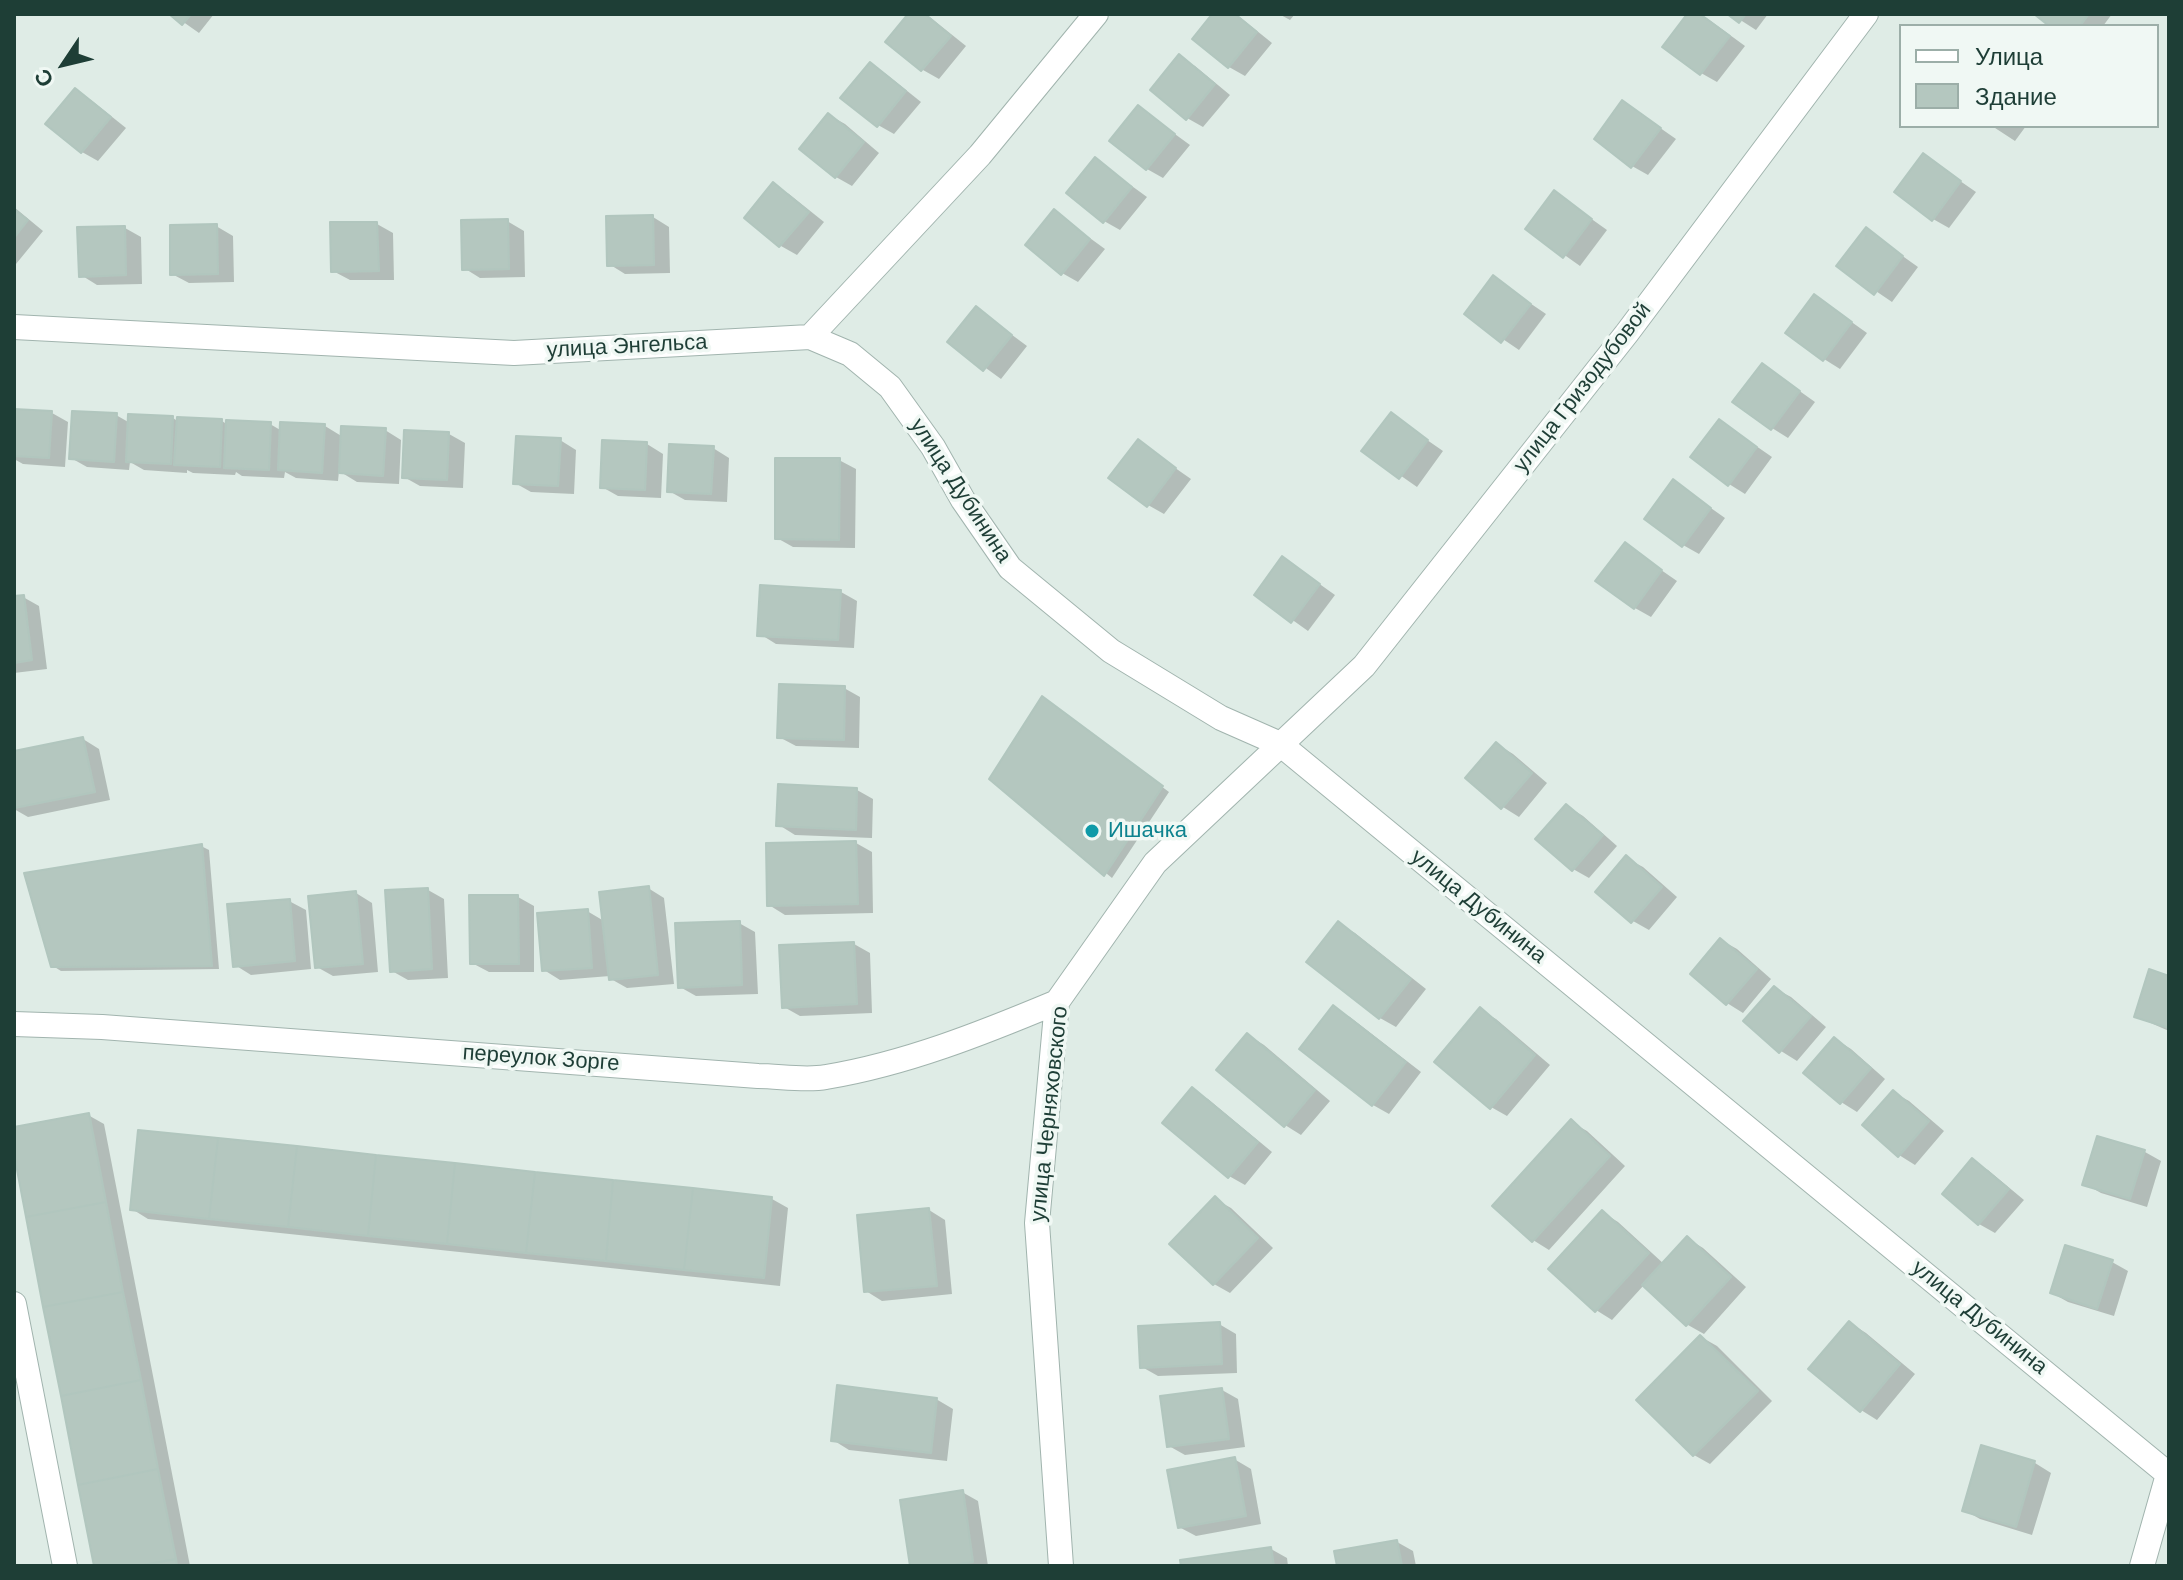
<!DOCTYPE html>
<html>
<head>
<meta charset="utf-8">
<style>
  body { margin:0 }
  #map { position:relative; width:2183px; height:1580px; overflow:hidden; background:#dfece6; font-family:"DM Sans",sans-serif }
  canvas { display:block }
  .frame { position:absolute; inset:0; border:16px solid #1e3e36; pointer-events:none }
  .legend { position:absolute; left:1899px; top:24px; width:260px; height:104px; box-sizing:border-box; background:#f0f8f4; border:2px solid #9caea8; margin:0; padding:10px 14px; list-style:none; font-size:24px; color:#1e3e36 }
  .legend li { display:flex; align-items:center; gap:16px; height:40px }
  .legend b { width:40px; border:2px solid #9caea8 }
  .north { position:absolute; left:24px; top:24px; width:80px; height:80px; -webkit-text-stroke:6px #f0f8f4; paint-order:stroke; rotate:235deg; font-size:22px; font-weight:700; line-height:32px; text-align:center; color:#1e3e36 }
  .north::after { content:''; display:block; margin:auto; width:28px; height:36px; background:#1e3e36; clip-path:polygon(50% 0,100% 100%,50% 72%,0 100%) }
</style>
</head>
<body>
<div id="map">
<canvas width="2183" height="1580"></canvas>
<div class="frame"></div>
<ul class="legend">
<li><b style="height:10px;background:#fff"></b>Улица</li>
<li><b style="height:22px;background:#b4c7bf"></b>Здание</li>
</ul>
<div class="north">С</div>
</div>
<script>
const c = document.querySelector('canvas').getContext('2d');
c.lineJoin = 'round';
function fill(path, color) { c.fillStyle = color; c.fill(path, 'evenodd'); }
function strokePath(path, color, width, dash) { c.strokeStyle = color; c.lineWidth = width; c.lineCap = dash ? 'butt' : 'round'; c.setLineDash(dash || []); c.stroke(path); }
function label(font, color, halo, rows, align = 'center') {
  c.font = font + ' "DM Sans",sans-serif'; c.lineWidth = 7; c.setLineDash([]); c.textBaseline = 'middle'; c.strokeStyle = halo; c.fillStyle = color; for (const [text, x, y, turn = 0] of rows) {
    c.save(); c.translate(x, y); c.rotate((+turn || 0) * Math.PI / 180); c.textAlign = isNaN(turn) ? turn : align; if (halo) c.strokeText(text, 0, 0); c.fillText(text, 0, 0); c.restore();
  }
}
fill(new Path2D(`
  M172 14H214L199 33Z
  M910 14H925L931 18 966 46 939 79 923 70 888 42Z
  M1214 14H1236L1272 43 1245 76 1229 67Z
  M1279 14H1295L1290 20Z
  M1689 14H1699L1708 19 1745 46 1717 82 1701 73Z
  M1731 14H1768L1756 30Z
  M2037 14H2112L2103 26H2053Z
  M1179 57 1195 66 1230 95 1203 127 1187 118Z
  M870 64 886 74 921 102 894 134 878 125Z
  M75 91 91 100 126 128 98 161 82 152 48 123Z
  M1623 102 1676 139 1648 175 1632 166Z
  M1139 108 1190 145 1163 178 1147 169Z
  M829 115 845 124 879 153 852 186 836 177Z
  M1992 126H2026L2015 141Z
  M1924 156 1976 192 1949 228 1933 219Z
  M1096 160 1147 197 1120 230 1104 221Z
  M773 185 789 194 824 222 797 255 781 246 747 218Z
  M1555 193 1607 230 1580 266 1528 229Z
  M14 207 43 231 16 264 14 263Z
  M1054 212 1105 249 1078 282 1062 273Z
  M653 217 669 227 670 273 625 274 609 264Z
  M507 221 524 231 525 277 480 278 464 268Z
  M377 224 393 233 394 280H350L333 271Z
  M216 226 233 236 234 282 189 283 172 274Z
  M125 228 141 237 142 284 97 285 81 275Z
  M1866 230 1918 267 1892 302 1839 266Z
  M1493 278 1546 314 1519 350 1466 314Z
  M1815 296 1867 333 1840 369 1824 359Z
  M977 309 1027 346 1001 379 950 342Z
  M1763 365 1815 402 1788 438 1772 428Z
  M14 411 52 413 68 422 65 467 23 464 14 459Z
  M116 415 130 423 173 418 179 422 222 421 228 425 270 424 282 431 325 426 343 437 385 430 401 440 399 484 357 482 339 471 338 481 296 478 285 472 284 478 242 476 236 472 235 475 193 473 187 470V473L144 470 130 462 129 470 87 467 71 458Z
  M1391 415 1443 451 1417 487 1364 450Z
  M1720 421 1772 457 1745 494 1729 484Z
  M449 434 465 443 463 488 420 486 404 477Z
  M560 440 576 450 574 494 531 492 515 483Z
  M1138 442 1191 479 1164 514 1148 505Z
  M647 444 663 454 661 498 618 496 602 487Z
  M713 448 729 458 727 502 685 500 669 491Z
  M839 460 856 469 855 548 793 547 777 538Z
  M1674 482 1725 518 1699 554 1683 545Z
  M1625 545 1677 581 1651 617 1635 608Z
  M1283 558 1335 595 1308 631 1256 594Z
  M841 592 857 601 854 648 776 644 760 634Z
  M23 597 39 606 47 669 14 673V598Z
  M844 688 860 697 859 748 796 746 779 737Z
  M1050 703 1169 792 1112 878 991 779Z
  M83 739 99 749 110 800 28 817 14 809V753Z
  M1497 744 1513 754 1547 783 1519 817 1503 807 1468 777Z
  M857 790 873 799 872 838 795 835 779 825Z
  M1567 806 1583 816 1617 846 1589 878 1573 869Z
  M856 843 872 852 873 913 785 915 769 905Z
  M201 846 209 850 219 969 61 971 53 966Z
  M1626 858 1643 867 1677 897 1649 930 1633 921Z
  M648 888 664 898 674 984 627 988 611 979 610 976 560 980 544 970 587 911 604 921Z
  M428 890 444 899 448 978 408 980 392 971Z
  M356 893 372 903 378 972 333 976 317 967Z
  M518 897 534 906V972H489L472 963Z
  M289 901 306 910 311 969 251 975 235 965Z
  M739 923 755 932 758 994 696 996 680 987Z
  M1339 924 1355 933 1426 989 1396 1027 1380 1018 1309 961Z
  M1721 940 1737 949 1771 979 1743 1013 1727 1003Z
  M854 944 870 953 872 1013 800 1016 784 1007Z
  M2169 978V1031L2137 1017Z
  M1774 988 1791 997 1826 1027 1797 1061 1781 1051Z
  M1334 1008 1350 1017 1421 1072 1389 1114 1373 1105Z
  M1480 1010 1496 1019 1550 1065 1507 1116 1491 1107Z
  M1248 1035 1264 1045 1330 1101 1301 1135 1285 1125Z
  M1835 1039 1851 1049 1885 1079 1857 1112 1841 1102Z
  M1192 1090 1208 1099 1272 1152 1245 1185 1229 1176Z
  M1893 1092 1909 1101 1944 1131 1915 1165 1899 1155Z
  M88 1115 104 1124 190 1566H96L14 1144V1129Z
  M1571 1122 1587 1131 1625 1166 1549 1250 1533 1240Z
  M2099 1138 2145 1152 2161 1161 2147 1207 2101 1193 2085 1184Z
  M1972 1161 1988 1170 2024 1200 1995 1233 1979 1224Z
  M772 1199 788 1208 780 1286 148 1219 132 1209Z
  M1215 1199 1231 1208 1273 1248 1230 1293 1214 1284Z
  M929 1210 945 1220 952 1294 882 1301 866 1291Z
  M1602 1212 1618 1222 1664 1264 1687 1238 1703 1248 1746 1287 1704 1334 1688 1325 1644 1285 1612 1320 1596 1310Z
  M2112 1262 2128 1271 2114 1316 2068 1302 2052 1293Z
  M1850 1323 1866 1333 1915 1374 1877 1420 1861 1410Z
  M1219 1324 1236 1334 1237 1373 1158 1376 1142 1367Z
  M1701 1337 1717 1346 1772 1401 1710 1464 1694 1455Z
  M1222 1390 1238 1399 1245 1447 1185 1455 1169 1446Z
  M936 1399 953 1409 947 1461 849 1450 833 1440Z
  M1983 1448 2035 1463 2051 1473 2032 1535 1980 1519 1964 1510Z
  M1234 1459 1251 1469 1261 1524 1196 1536 1179 1527Z
  M962 1492 978 1501 988 1566H912Z
  M1397 1542 1413 1551 1416 1566H1339Z
  M1271 1549 1287 1558 1288 1566H1183Z`), '#0003');
const building = new Path2D(`
  M169 14H191L182 25Z
  M908 14H925L951 36 921 71 885 42Z
  M1212 14H1235L1257 32 1228 68 1192 39Z
  M1687 14H1700L1730 36 1700 75 1662 47Z
  M1727 14H1746L1739 23Z
  M2034 14H2089L2080 26H2049Z
  M1179 54 1215 84 1186 120 1150 90Z
  M870 62 906 91 877 127 840 98Z
  M75 88 111 117 81 153 45 124Z
  M1622 100 1661 128 1631 168 1594 139Z
  M1138 105 1175 134 1146 170 1109 141Z
  M828 113 864 142 835 178 799 149Z
  M1923 153 1961 181 1932 221 1894 192Z
  M1095 157 1132 187 1103 223 1066 193Z
  M773 182 809 212 779 247 744 218Z
  M1554 190 1592 219 1563 258 1525 229Z
  M14 209 28 220 14 238Z
  M1054 209 1090 239 1061 275 1025 245Z
  M653 215 654 265 607 266 606 216Z
  M508 219 509 269 462 270 461 220Z
  M330 222H377L379 271 331 272Z
  M217 224 218 274 170 275V225Z
  M125 226 126 275 79 277 77 227Z
  M1866 227 1903 256 1874 295 1836 266Z
  M1493 275 1531 304 1501 343 1464 314Z
  M1814 294 1852 322 1823 361 1785 333Z
  M976 306 1012 335 983 371 947 342Z
  M1762 363 1800 391 1771 430 1732 402Z
  M14 409 52 411 49 458 14 456Z
  M72 411 117 413 114 462 69 459Z
  M1391 412 1428 440 1399 479 1361 451Z
  M128 414 173 416 171 464 126 462Z
  M177 417 222 419 220 467 174 465Z
  M1719 419 1757 447 1728 486 1690 457Z
  M226 420 271 422 269 470 224 468Z
  M280 422 325 424 322 473 278 470Z
  M341 426 386 428 383 476 339 473Z
  M404 430 449 432 447 480 402 478Z
  M516 436 561 438 558 486 513 484Z
  M1138 439 1176 468 1147 507 1108 478Z
  M602 440 647 442 645 490 600 488Z
  M669 444 714 446 711 494 667 492Z
  M775 458H840L839 540 775 539Z
  M1673 479 1711 508 1682 547 1644 519Z
  M1625 542 1662 570 1634 609 1595 581Z
  M1282 556 1320 584 1291 623 1254 595Z
  M760 585 841 590 838 640 757 636Z
  M24 595 32 660 14 663V596Z
  M779 684 845 686 844 740 777 738Z
  M1042 696 1163 786 1104 876 989 779Z
  M83 737 95 792 14 808V751Z
  M1496 742 1532 773 1501 809 1465 778Z
  M778 784 857 788 856 830 776 826Z
  M1566 804 1603 835 1572 871 1535 839Z
  M856 841 858 904 767 906 766 843Z
  M202 844 212 966 51 967 24 873Z
  M1626 855 1662 887 1631 923 1595 892Z
  M649 886 658 975 609 980 599 892Z
  M428 888 432 969 390 972 385 890Z
  M356 891 363 964 315 968 308 896Z
  M469 895H518L519 964H470Z
  M290 899 295 961 233 967 227 904Z
  M588 909 592 968 542 971 537 913Z
  M740 921 742 985 678 988 675 923Z
  M1338 921 1411 979 1379 1019 1306 962Z
  M1720 938 1757 969 1726 1005 1690 974Z
  M854 942 857 1004 782 1008 779 945Z
  M2149 969 2169 976V1028L2134 1017Z
  M1774 986 1811 1016 1779 1053 1743 1021Z
  M1333 1005 1406 1062 1372 1106 1299 1049Z
  M1480 1007 1535 1055 1490 1109 1434 1062Z
  M1247 1033 1315 1090 1284 1127 1216 1070Z
  M1834 1037 1871 1068 1840 1104 1803 1073Z
  M1192 1087 1258 1142 1228 1178 1162 1123Z
  M1893 1090 1929 1121 1898 1157 1862 1125Z
  M89 1113 106 1202 26 1217 14 1154V1127Z
  M1571 1119 1610 1156 1532 1242 1492 1206Z
  M138 1130 218 1138 209 1219 130 1210Z
  M2097 1136 2145 1150 2130 1199 2082 1185Z
  M218 1138 297 1146 288 1227 209 1219Z
  M297 1146 376 1155 368 1236 288 1227Z
  M376 1155 455 1163 447 1244 368 1236Z
  M1972 1158 2009 1189 1978 1225 1942 1194Z
  M455 1163 535 1172 526 1253 447 1244Z
  M535 1172 613 1180 606 1261 526 1253Z
  M613 1180 693 1188 684 1270 606 1261Z
  M693 1188 772 1197 764 1278 684 1270Z
  M1215 1196 1258 1238 1213 1285 1169 1244Z
  M106 1202 123 1292 43 1307 26 1217Z
  M929 1208 937 1286 864 1292 857 1215Z
  M1602 1210 1649 1253 1595 1312 1548 1269Z
  M1687 1236 1731 1277 1686 1326 1642 1285Z
  M2065 1245 2113 1260 2097 1309 2050 1293Z
  M123 1292 141 1380 61 1396 43 1307Z
  M1849 1321 1900 1364 1860 1412 1808 1369Z
  M1220 1322 1222 1364 1140 1368 1138 1326Z
  M1700 1335 1758 1391 1693 1456 1636 1400Z
  M141 1380 158 1469 78 1485 61 1396Z
  M837 1385 937 1398 931 1453 831 1441Z
  M1222 1388 1229 1439 1167 1447 1160 1396Z
  M1981 1445 2035 1461 2016 1527 1962 1511Z
  M1235 1457 1246 1516 1178 1528 1167 1470Z
  M158 1469 176 1559 138 1566H94L78 1485Z
  M963 1490 973 1562 946 1566H910L900 1500Z
  M1397 1540 1402 1566H1337L1334 1551Z
  M1271 1547 1274 1566H1181L1180 1560Z
  M176 1559 177 1566H138Z`);
fill(building, '#b4c7bf');
strokePath(building, '#b1c6be', 2);
const minor = new Path2D(`
  M14 327 514 353 810 337 980 155 1096 14
  M810 337 850 354 890 387 933 447 963 500 1010 568 1111 651 1221 718 1280 744 2168 1474
  M14 1024 102 1027 758 1076C779 1076 805 1081 826 1077 905 1064 983 1033 1057 1002
  M14 1304 65 1566
  M1061 1566 1037 1223 1057 1002 1155 863 1364 666 1627 333 1866 14
  M2142 1566 2169 1471`);
strokePath(minor, '#a1b4ae', 26);
strokePath(minor, '#fff', 24);
for (const [x, y, r, color] of [
  [1092,831,8,"#0f9aa8"]
]) { const dot = new Path2D(); dot.arc(x, y, r, 0, 2 * Math.PI); c.fillStyle = color; c.fill(dot); strokePath(dot, '#f0f8f4', 3); }
label('22px', '#1e3e36', '#f0f8f4', [
  ["улица Энгельса",627,347,-3],
  ["улица Гризодубовой",1583,388,-52],
  ["улица Дубинина",960,491,57],
  ["улица Дубинина",1478,907,39],
  ["переулок Зорге",541,1059,4],
  ["улица Черняховского",1050,1114,-84],
  ["улица Дубинина",1979,1318,39]
]);
label('22px', '#0d838f', '#f0f8f4', [
  ["Ишачка",1108,831]
], 'left');
</script>
</body>
</html>
